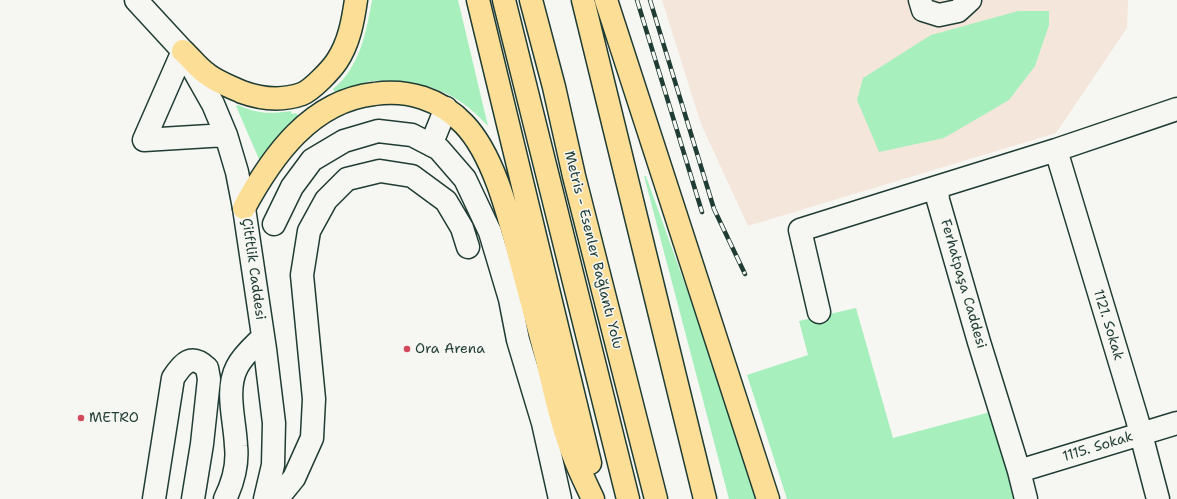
<!DOCTYPE html>
<html>
<head>
<meta charset="utf-8">
<style>
  body { margin:0 }
  canvas { display:block; background:#f6f6f2 }
</style>
</head>
<body>
<canvas width="1177" height="499"></canvas>
<script>
const c = document.querySelector('canvas').getContext('2d');
c.lineJoin = 'round';
function fill(path, color) { c.fillStyle = color; c.fill(path, 'evenodd'); }
function strokePath(path, color, width, dash) { c.strokeStyle = color; c.lineWidth = width; c.lineCap = dash ? 'butt' : 'round'; c.setLineDash(dash || []); c.stroke(path); }
function label(font, color, halo, rows, align = 'center') {
  c.font = font + ' "Shantell Sans",sans-serif'; c.lineWidth = 3; c.setLineDash([]); c.textBaseline = 'middle'; c.strokeStyle = halo; c.fillStyle = color; for (const [text, x, y, turn = 0] of rows) {
    c.save(); c.translate(x, y); c.rotate((+turn || 0) * Math.PI / 180); c.textAlign = isNaN(turn) ? turn : align; if (halo) c.strokeText(text, 0, 0); c.fillText(text, 0, 0); c.restore();
  }
}
fill(new Path2D(`
  M662 0H1128L1127 28 1056 133 748 226 701 124Z`), '#f5e6db');
fill(new Path2D(`
  M372 0H458L488 126C462 98 437 84 398 82 388 81 377 80 367 82 356 85 346 89 336 94L333 89C360 67 366 33 372 0Z
  M1018 11H1049V25L1035 66 1009 100 944 138 879 152 857 100 863 78 931 35Z
  M238 105C257 114 271 114 291 111L292 114 296 113 300 119 262 166 236 106Z
  M644 176H646L719 379 757 499H729Z
  M856 308 893 438 994 411 1018 499H787L747 375 808 355 799 321Z`), '#a7f0bd');
const minor = new Path2D(`
  M136 0 183 51 213 104 226 135 237 172 244 208 265 349 274 423 273 465 265 499
  M920 0 923 10 939 15 958 11 970 0
  M183 51 144 140 226 135
  M431 145 446 108
  M1056 150 1137 419 1158 499
  M274 224 292 187 312 160 344 141 378 131 412 135 439 149 465 179 490 232 510 299 518 340 543 423 560 499
  M819 312 800 230 937 187
  M1019 471 1177 423
  M154 499 173 378C183 363 191 353 207 368L209 379 202 444 193 499
  M225 499C233 483 238 463 236 446 235 420 225 390 237 367 243 355 254 346 263 337
  M277 499 294 478 312 438 314 399 302 275 309 231 326 200 347 179 380 171 412 176 446 201 462 228 468 247
  M1026 499 1019 471 979 342 938 200 937 187 1056 150 1177 109`);
const highway = new Path2D(`
  M478 0 590 463
  M504 0 628 499
  M531 0 554 87 574 176 656 499
  M583 0 705 499
  M606 0 768 499
  M183 51C191 58 198 68 207 74 217 82 231 87 242 92 261 99 282 101 302 94 312 90 331 70 337 61 349 43 353 21 356 0
  M244 208C272 156 311 101 374 94 408 89 440 99 464 124 494 155 509 217 520 258 529 292 538 326 547 360 555 393 562 427 575 459 580 472 587 486 593 499`);
strokePath(minor, '#1f3d34', 25);
strokePath(highway, '#1f3d34', 25);
strokePath(minor, '#f6f6f2', 22);
strokePath(highway, '#fcde96', 22);
const rail = new Path2D(`
  M637 0 702 212
  M650 0 714 209 745 274`);
strokePath(rail, '#1f3d34', 4.5);
strokePath(rail, '#f6f6f2', 3, [9]);
for (const [x, y, r, color] of [
  [407,349,4,"#d1495b"],
  [81,418,4,"#d1495b"]
]) { const dot = new Path2D(); dot.arc(x, y, r, 0, 2 * Math.PI); c.fillStyle = color; c.fill(dot); strokePath(dot, '#f6f6f2', 1.5); }
label('14px', '#1f3d34', '#f6f6f2', [
  ["Metris - Esenler Bağlantı Yolu",593,250,76],
  ["Çitftlik Caddesi",253,269,82],
  ["Ferhatpaşa Caddesi",963,284,74],
  ["1121. Sokak",1108,325,73],
  ["1115. Sokak",1098,447,-17]
]);
label('14px', '#1f3d34', '#f6f6f2', [
  ["Ora Arena",415,349],
  ["METRO",89,418]
], 'left');
</script>
</body>
</html>
